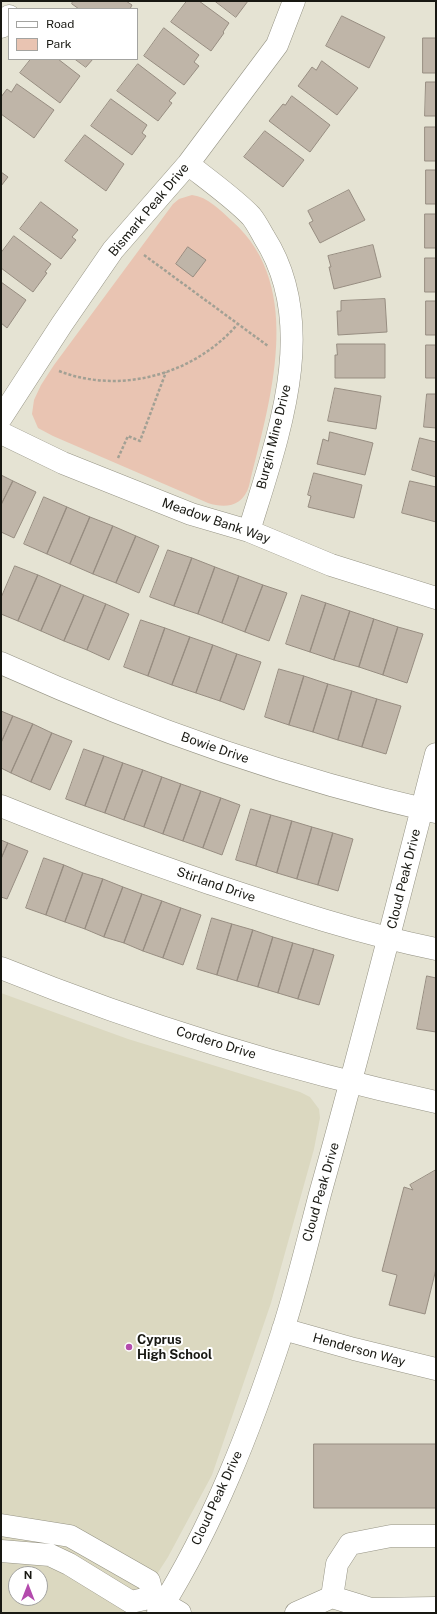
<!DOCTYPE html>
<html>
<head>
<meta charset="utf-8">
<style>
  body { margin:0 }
  #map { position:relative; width:437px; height:1614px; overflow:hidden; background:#e5e3d3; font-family:"Public Sans",sans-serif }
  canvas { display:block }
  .frame { position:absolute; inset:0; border:2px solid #181812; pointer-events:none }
  .legend { position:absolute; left:8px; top:8px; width:130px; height:52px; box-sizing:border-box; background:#fff; border:1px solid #a3a3a0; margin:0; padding:5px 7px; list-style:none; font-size:12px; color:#181812 }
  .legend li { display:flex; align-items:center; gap:8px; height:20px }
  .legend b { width:20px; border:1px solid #a3a3a0 }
  .north { position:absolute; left:8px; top:1566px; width:40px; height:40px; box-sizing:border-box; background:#fff; border:1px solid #a3a3a0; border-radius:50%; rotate:0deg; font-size:11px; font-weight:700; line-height:16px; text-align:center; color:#181812 }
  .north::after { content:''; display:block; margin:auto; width:14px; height:18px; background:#b44bad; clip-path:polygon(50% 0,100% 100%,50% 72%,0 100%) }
</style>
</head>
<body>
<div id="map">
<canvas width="437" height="1614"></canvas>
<div class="frame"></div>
<ul class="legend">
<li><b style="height:5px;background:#fff"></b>Road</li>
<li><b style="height:11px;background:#e9c4b2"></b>Park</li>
</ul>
<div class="north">N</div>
</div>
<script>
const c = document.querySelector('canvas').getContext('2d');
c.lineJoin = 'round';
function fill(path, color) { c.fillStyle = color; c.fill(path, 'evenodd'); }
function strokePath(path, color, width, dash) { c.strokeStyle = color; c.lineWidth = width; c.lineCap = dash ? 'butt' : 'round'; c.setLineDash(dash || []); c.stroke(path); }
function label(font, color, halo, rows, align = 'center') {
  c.font = font + ' "Public Sans",sans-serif'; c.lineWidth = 4; c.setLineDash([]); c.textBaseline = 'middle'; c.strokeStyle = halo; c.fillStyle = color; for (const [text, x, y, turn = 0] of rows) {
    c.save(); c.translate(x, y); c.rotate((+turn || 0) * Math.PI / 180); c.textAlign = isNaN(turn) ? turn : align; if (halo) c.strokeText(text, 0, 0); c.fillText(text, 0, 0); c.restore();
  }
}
fill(new Path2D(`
  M1 993 128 1039 300 1092 310 1097 319 1109 320 1118 314 1149 271 1303 212 1475 168 1557 132 1613H1ZM16 1574H40V1598H16Z`), '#dbd8c0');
fill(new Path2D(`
  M192 195C208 197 220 210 232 221 307 287 269 404 249 486 243 506 226 509 208 503L53 436 38 428 32 414 34 400 41 385 54 365 173 204 179 199Z`), '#e9c4b2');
const building = new Path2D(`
  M73 1H126L132 5 130 9H79L72 4Z
  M187 1H199L229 23 223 32 224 33 211 51 171 22Z
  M215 1H248L236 17Z
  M342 16 385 37 369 68 326 46Z
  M164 28 199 55 194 62 199 66 184 85 144 56Z
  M423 38H436V73H423Z
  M31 59H58L80 76 60 103 20 73Z
  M75 59H93L86 67Z
  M322 61 358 88 337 115 298 86 312 67 316 70Z
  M138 64 176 93 169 101 172 103 158 121 117 91Z
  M426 82H436V116H425Z
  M17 84 54 110 34 138 1 114V97L7 89 11 92Z
  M292 96 330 125 310 152 269 121 283 104 285 105Z
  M111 99 147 125 142 133 146 136 132 155 91 126Z
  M425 127H436V161H425Z
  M265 131 304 160 283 187 244 157Z
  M85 135 124 164 106 191 65 161Z
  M426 170H436V204H426Z
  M1 172 8 177 1 186Z
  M349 190 365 220 320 243 309 223 313 221 308 211Z
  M41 202 78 230 72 237 76 240 61 259 20 229Z
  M425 214H436V248H425Z
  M14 236 51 264 45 272 47 273 33 292 1 268V253Z
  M373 245 381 277 334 289 329 267H331L328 256Z
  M188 247 206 260 193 277 176 264Z
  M425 258H436V292H425Z
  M1 282 26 300 7 328 1 323Z
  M385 299 387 332 338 335 337 311H341V301Z
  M426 301H436V335H426Z
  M337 344H385V378H335V355H337Z
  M426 345H436V378H426Z
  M335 388 381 396 376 429 328 421Z
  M427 394H436V428L424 427Z
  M330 432 373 443 365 475 317 464 323 439 328 441Z
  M420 438 436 442V477L412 470Z
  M314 473 362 485 354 518 308 507 311 496 308 495Z
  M1 475 13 481 1 505Z
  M13 481 36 492 14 538 1 532V505Z
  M410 481 436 487V522L402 513Z
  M44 497 67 507 47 554 24 544Z
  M67 507 90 517 70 564 47 554Z
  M90 517 113 526 93 574 70 564Z
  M113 526 136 536 116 583 93 574Z
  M136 536 159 546 139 593 116 583Z
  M168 550 192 558 174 606 150 597Z
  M192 558 215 567 198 614 174 606Z
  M15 566 38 575 18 621 1 614V598Z
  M215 567 239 576 222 623 198 614Z
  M38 575 61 585 41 631 18 621Z
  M239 576 263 585 245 632 222 623Z
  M61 585 84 595 64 641 41 631Z
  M263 585 287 593 269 641 245 632Z
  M84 595 106 604 87 650 64 641Z
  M302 595 326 603 310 652 286 644Z
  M326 603 350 611 334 660 310 652Z
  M106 604 129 614 109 660 87 650Z
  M350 611 374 619 359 667 334 660Z
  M374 619 398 627 383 675 359 667Z
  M141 620 165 628 148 676 124 667Z
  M398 627 423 634 407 683 383 675Z
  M165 628 190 637 172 685 148 676Z
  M190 637 213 645 196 693 172 685Z
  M213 645 237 654 220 701 196 693Z
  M237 654 261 662 244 710 220 701Z
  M279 669 304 676 289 725 265 717Z
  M304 676 328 684 313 732 289 725Z
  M328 684 352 691 338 740 313 732Z
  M352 691 377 699 362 747 338 740Z
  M377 699 401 706 386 754 362 747Z
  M1 711 13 716 1 743Z
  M13 716 33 724 11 773 1 768V743Z
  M33 724 52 733 31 782 11 773Z
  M52 733 72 741 50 790 31 782Z
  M84 749 104 756 85 806 66 799Z
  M104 756 123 763 105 813 85 806Z
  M123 763 143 770 124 820 105 813Z
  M143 770 162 777 144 827 124 820Z
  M162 777 181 784 163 834 144 827Z
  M181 784 201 791 183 841 163 834Z
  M201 791 221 798 203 848 183 841Z
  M221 798 240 805 222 855 203 848Z
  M251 809 271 815 256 866 236 860Z
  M271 815 292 821 277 873 256 866Z
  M292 821 312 827 297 879 277 873Z
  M312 827 333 833 318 885 297 879Z
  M333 833 353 839 338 891 318 885Z
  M1 840 8 843 1 859Z
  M8 843 28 851 7 899 1 897V859Z
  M44 858 64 865 46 915 26 908Z
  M64 865 83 873 65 922 46 915Z
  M83 873 103 879 85 929 65 922Z
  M103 879 123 887 104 937 85 929Z
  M123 887 142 894 124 943 104 937Z
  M142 894 162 901 143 951 124 943Z
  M162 901 181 908 163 958 143 951Z
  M181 908 201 915 183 965 163 958Z
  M212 918 232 924 217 975 197 969Z
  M232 924 253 930 237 981 217 975Z
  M253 930 273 937 258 987 237 981Z
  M273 937 293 943 278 993 258 987Z
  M293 943 314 949 298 999 278 993Z
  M314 949 334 955 319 1005 298 999Z
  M427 976 436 978V1032L417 1029Z
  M436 1170V1269L425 1314 389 1305 397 1275 382 1271 404 1187 413 1190 410 1185Z
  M314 1444H436V1508H314Z`);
fill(building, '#bfb5a8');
strokePath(building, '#978d81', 1);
const minor = new Path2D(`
  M1 27 9 16
  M188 164C207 179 235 199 251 216 256 222 260 230 264 237 321 326 277 439 249 531
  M1 418 62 324 113 250 188 164 277 45 294 1
  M1 433 63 463 191 514 249 531 331 565 436 598
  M1 663C141 726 286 778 436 812
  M1 806C70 834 139 859 209 883 284 908 358 933 436 949
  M1 968C142 1025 288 1070 436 1102
  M283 1329 354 1349 436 1369
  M1 1525 70 1536 149 1581 153 1597 180 1613
  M1 1551 50 1555 69 1564 131 1602 153 1597
  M332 1597 371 1609 436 1608
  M158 1613C213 1526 251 1428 283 1330 297 1286 308 1240 320 1194 361 1048 398 901 436 754
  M296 1613 332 1597 337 1564 350 1544 391 1536H436`);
strokePath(minor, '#969485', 23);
strokePath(new Path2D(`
  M144 255 268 346
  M59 371C121 395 194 374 237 325
  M118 458 128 436 140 441 166 372`), '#a2a094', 2.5, [3, 2]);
strokePath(minor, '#fff', 22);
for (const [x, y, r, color] of [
  [129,1347,4,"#b44bad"]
]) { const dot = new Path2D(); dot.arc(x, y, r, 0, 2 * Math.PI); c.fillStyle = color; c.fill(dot); strokePath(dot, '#fff', 1.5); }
label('13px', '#181812', '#fff', [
  ["Bismark Peak Drive",149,210,-50],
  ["Burgin Mine Drive",274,437,-76],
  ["Meadow Bank Way",216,521,19],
  ["Bowie Drive",215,748,19],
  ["Cloud Peak Drive",404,879,-76],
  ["Stirland Drive",216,885,19],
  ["Cordero Drive",216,1043,17],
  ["Cloud Peak Drive",321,1192,-74],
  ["Henderson Way",359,1350,15],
  ["Cloud Peak Drive",217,1498,-65]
]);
label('bold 13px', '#181812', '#fff', [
  ["Cyprus",137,1340],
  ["High School",137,1355]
], 'left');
</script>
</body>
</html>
